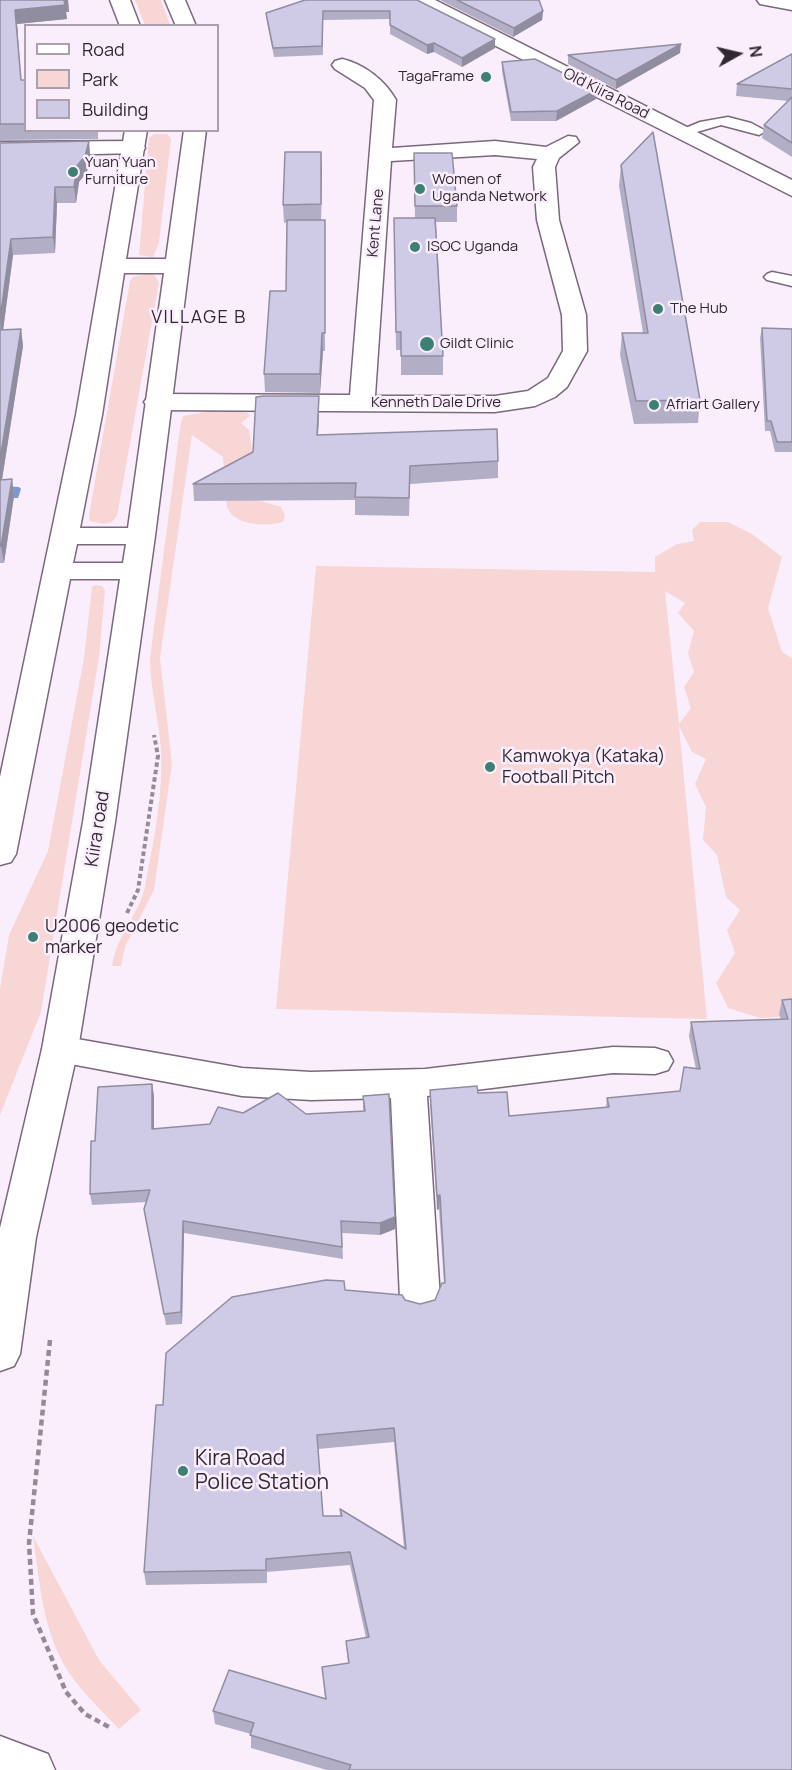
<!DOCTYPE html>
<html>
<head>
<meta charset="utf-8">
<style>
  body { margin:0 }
  #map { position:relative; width:792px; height:1770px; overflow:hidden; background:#fbeefc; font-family:Manrope,sans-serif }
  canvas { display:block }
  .legend { position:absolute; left:24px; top:24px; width:195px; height:108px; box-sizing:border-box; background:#fbeefc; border:2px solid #aa9fab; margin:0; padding:8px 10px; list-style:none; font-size:18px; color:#302831 }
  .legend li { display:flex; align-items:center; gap:12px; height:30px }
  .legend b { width:30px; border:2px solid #aa9fab }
  .north { position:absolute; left:708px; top:24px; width:60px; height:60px; -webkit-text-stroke:4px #fbeefc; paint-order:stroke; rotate:82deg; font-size:16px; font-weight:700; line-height:24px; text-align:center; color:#302831 }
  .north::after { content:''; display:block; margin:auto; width:21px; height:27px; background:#302831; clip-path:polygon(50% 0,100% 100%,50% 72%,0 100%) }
</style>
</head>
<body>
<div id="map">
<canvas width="792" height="1770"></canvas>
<ul class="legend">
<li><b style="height:8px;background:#fff"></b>Road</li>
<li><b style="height:16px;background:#f7d6d5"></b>Park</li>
<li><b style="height:16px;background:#cfcae6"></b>Building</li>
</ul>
<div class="north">N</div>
</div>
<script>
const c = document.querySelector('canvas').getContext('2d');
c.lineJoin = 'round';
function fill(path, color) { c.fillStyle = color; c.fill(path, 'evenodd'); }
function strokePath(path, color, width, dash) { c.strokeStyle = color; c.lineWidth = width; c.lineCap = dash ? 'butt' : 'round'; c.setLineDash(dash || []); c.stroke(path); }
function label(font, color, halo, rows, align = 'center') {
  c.font = font + ' Manrope,sans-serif'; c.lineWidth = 5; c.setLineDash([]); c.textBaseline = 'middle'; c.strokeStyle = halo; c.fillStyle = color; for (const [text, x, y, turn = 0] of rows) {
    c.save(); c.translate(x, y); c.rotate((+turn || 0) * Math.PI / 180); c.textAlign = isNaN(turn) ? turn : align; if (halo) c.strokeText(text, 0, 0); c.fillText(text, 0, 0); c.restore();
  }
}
fill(new Path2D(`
  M135 0H161L170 25H145Z
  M154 134H167L171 139 159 243 153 257 139 255 149 138Z
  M147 274 154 275 159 282 117 516 112 522 104 524 90 521 89 515 130 281 133 277Z
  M226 408 248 413 250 416 241 423 249 430 253 457 251 498 281 507 285 516 283 522C267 527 234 526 227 507 226 504 227 500 226 497 223 491 214 485 209 480L213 471 224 468 223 457 192 435 160 658 172 764 154 890 125 947 121 966H112C117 934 140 913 145 886 153 844 163 797 161 754 160 722 150 691 150 658L180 428 183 416Z
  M700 522H728L752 534 782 557 768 608 782 652 792 658V1016L760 1018 728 1008 716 983 735 953 727 930 740 910 726 897 717 855 703 840 706 807 695 784 706 759 692 752 679 726 707 1019 276 1009 316 566 655 572V557L677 544 694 541 692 530ZM665 591 685 603 678 613 694 631 688 653 694 672 684 687 691 708 679 724Z
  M95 585 102 586 105 590 99 657 41 1012 0 1115V989L9 935 48 851 84 658 92 587Z
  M33 1536 99 1660 141 1710 119 1729C104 1713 88 1698 75 1681 43 1640 40 1585 33 1536Z`), '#f7d6d5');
fill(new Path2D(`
  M0 486 19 487 21 489 18 498H10L9 492H0Z`), '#7f97ce');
const lane = new Path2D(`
  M728 117 751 123 766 131 759 135 721 125 683 136 676 132 700 122Z
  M772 272 792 276V286L767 280 764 277 767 274Z`);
const street = new Path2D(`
  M757 0H792V10L760 4Z
  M342 59C364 64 385 80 396 100L392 148 495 141 546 147 568 136 576 137 579 142 559 158 555 167 559 220 586 315 587 351 567 387 555 397 535 406 495 412 157 410 148 407 144 402 148 397 157 394 350 395 374 100 365 88 335 69 332 65 335 61ZM495 155 537 159 533 167 537 220 562 315 563 351 548 378 528 391 495 396H375L391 161Z
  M134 141 142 143 145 148 142 153 0 156V142Z
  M60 1036 242 1068 311 1072 425 1069 613 1047 655 1048 668 1052 673 1061 668 1070 655 1074 613 1073 427 1096 440 1299 434 1311 420 1315 406 1311 400 1299 391 1098 311 1100 242 1096 60 1062 47 1058 42 1049 47 1040Z`);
const secondary = new Path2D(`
  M410 0H435L792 180V196L413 4Z
  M0 1736 48 1754 55 1770H0Z`);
const primary = new Path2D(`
  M110 0H130L140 26H120Z
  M165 0H185L196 26H176Z
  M125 130H147L126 259H166L184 130H206L155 536 115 822 78 1049 36 1237 20 1354 14 1366 0 1371V1228L42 1049 83 822 120 579H70L16 854 11 862 0 865V777L76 415ZM124 273H164L128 528H80L102 415ZM77 544H126L123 563H73Z`);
strokePath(lane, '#7a687c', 3);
strokePath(street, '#7a687c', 3);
strokePath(secondary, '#7a687c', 3);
strokePath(primary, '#7a687c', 3);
strokePath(new Path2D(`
  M127 913 138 890 158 756 154 735`), '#958a96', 4, [4.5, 3]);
strokePath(new Path2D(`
  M50 1340 29 1543 33 1614 66 1692 85 1714 109 1727`), '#958a96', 4.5, [6, 4]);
fill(lane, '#fff');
fill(street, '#fff');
fill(secondary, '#fff');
fill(primary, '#fff');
fill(new Path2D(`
  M0 0H68L69 12H66L67 19 17 24 21 80H26V130H98V139L0 140Z
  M417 0 495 48 462 67 434 52 427 54 390 34V19L323 20V55L274 57 267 22 266 13Z
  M440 0H539L543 11 542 20 513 37Z
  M680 53 616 89 568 64V55Z
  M792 54V157L762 138 764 125 788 101 736 96 737 84Z
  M502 62 597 90 596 99 556 121H511L502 71Z
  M89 141 90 156 87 172 79 182 76 203H57L55 253 13 255 3 330 21 329 23 346 2 480 12 479 14 496 4 563H0V143Z
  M321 152V220L325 237V351H323L320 393 265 392 264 374 286 291 287 222 284 223 283 205Z
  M414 153 457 206V222H436L443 356V375H401V350H396L394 218H415Z
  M621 165 700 400 698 423 634 424 620 355 622 333H643L619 186Z
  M762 328 792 329V452H775L770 431H765L760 338Z
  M319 413 318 435 498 461V478L410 484 409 516 355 515V500L194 501 193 484 253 452Z
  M792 999V1770H327L251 1748V1734L215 1724 213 1711 325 1698 322 1667 348 1663 346 1641 366 1638 350 1565 267 1572V1583L146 1585 144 1572 163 1405 345 1290 405 1300 420 1304 435 1300 444 1283 439 1209 437 1210 430 1103V1090L478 1093 509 1116 606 1107 607 1098 680 1091 696 1069 689 1036 691 1022 781 1019 779 1014 782 1000ZM394 1442 404 1548 340 1509V1516H323L318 1449Z
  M152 1084 154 1096V1129L210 1124 243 1113 306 1114 363 1111V1096L395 1217V1229L380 1235 342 1233 343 1259 184 1233 182 1324 166 1325 146 1221 144 1209 147 1202 92 1205 90 1194 95 1141Z`), '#b2aec6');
fill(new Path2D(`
  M63 0H68L69 12H66L67 19 17 24 22 95 15 10Z
  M543 11 542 20 513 37 514 28Z
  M495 39V48L462 67V58Z
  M434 43V52L427 54V45Z
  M681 44 680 53 616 89V80Z
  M597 90 596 99 556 121 557 111Z
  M89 141 90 156 87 172 79 182 76 203 74 187 77 166Z
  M321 152 322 169 321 222Z
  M55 187 57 203 55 253 53 237Z
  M11 239 13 255 1 346 0 319Z
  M21 329 23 346 0 492V460Z
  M322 333 323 351 320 393V374Z
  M319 396V413L317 453V435Z
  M12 479 14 496 4 563 1 546Z
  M152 1084 154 1096V1141L152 1129Z
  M440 1195 439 1209 437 1210V1196Z
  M395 1217V1229L380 1235V1223Z
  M183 1221 184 1233 182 1324 181 1312Z`), '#918da1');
const building = new Path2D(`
  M0 0H64L65 5 15 10 21 80H26V124H0Z
  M305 0H417L495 39 462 58 434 43 427 45 390 25V11H323L322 46 273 48 266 13Z
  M457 0H539L543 11 514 28Z
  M681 44 616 80 568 55Z
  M792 54V89L737 84Z
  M535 59 597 90 557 111 511 112 502 62Z
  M792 97V143L764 125Z
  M653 132 700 400 636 401 622 333H648L621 165Z
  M89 141 85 156 77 166 74 187H55L53 237 11 239 0 319V143Z
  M285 152H321V204L283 205Z
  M414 153H452L457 206H415Z
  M394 218H435L443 356H401V332H396Z
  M287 220H325V333H322L320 374H264L270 291H286Z
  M762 328 792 329V442H777L771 421H767Z
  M21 329 0 460V330Z
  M263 396H319L317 435 497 429 498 461 410 466 409 498 355 497 356 483 193 484 253 452 256 397Z
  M12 479 1 546H0V480Z
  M792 999V1770H349L351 1765 250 1735 254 1723 213 1711 229 1670 326 1699 322 1667 349 1663 346 1641 369 1637 350 1552 266 1559V1570L144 1572 156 1405H163L166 1353 232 1297 326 1280 344 1281 345 1290 402 1295 405 1300 420 1304 435 1300 442 1283H445L440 1195 437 1196 430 1090 477 1086 478 1093 507 1092 509 1116 609 1107 607 1098 680 1091 684 1067 700 1069 691 1022 788 1019 782 1000ZM394 1428 406 1549 340 1509 342 1516H323L317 1435Z
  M152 1084V1129L210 1124 218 1107 243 1113 278 1093 306 1114 365 1111 363 1096 389 1094 395 1217 380 1223 341 1221 342 1247 183 1221 181 1312 164 1314 144 1209 150 1190 90 1194 91 1141H95L98 1087Z`);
fill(building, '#cfcae6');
strokePath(building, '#918da1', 1.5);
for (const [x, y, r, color] of [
  [486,77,6,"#3c7f73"],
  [73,172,6,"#3c7f73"],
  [420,189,6,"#3c7f73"],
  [415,247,6,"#3c7f73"],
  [658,309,6,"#3c7f73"],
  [427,344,8,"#3c7f73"],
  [654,405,6,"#3c7f73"],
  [490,767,6,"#3c7f73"],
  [33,937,6,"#3c7f73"],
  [183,1471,6,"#3c7f73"]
]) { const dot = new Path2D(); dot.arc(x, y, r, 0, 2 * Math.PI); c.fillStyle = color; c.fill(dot); strokePath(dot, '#fbeefc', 2); }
label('15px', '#302831', '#fbeefc', [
  ["TagaFrame",474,77,"right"],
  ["Yuan Yuan",85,163],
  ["Furniture",85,180],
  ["Women of",432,180],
  ["Uganda Network",432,197],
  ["ISOC Uganda",427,247],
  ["The Hub",670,309],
  ["Gildt Clinic",440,344],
  ["Afriart Gallery",666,405]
], 'left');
label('15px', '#302831', '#fbeefc', [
  ["Old Kiira Road",606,94,27],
  ["Kent Lane",376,223,-85],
  ["Kenneth Dale Drive",436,403]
]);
c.letterSpacing = '1.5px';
label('18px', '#302831', '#fbeefc', [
  ["VILLAGE B",199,318]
]);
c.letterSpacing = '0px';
label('18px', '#302831', '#fbeefc', [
  ["Kamwokya (Kataka)",502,757],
  ["Football Pitch",502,778],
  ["U2006 geodetic",45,927],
  ["marker",45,948]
], 'left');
label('18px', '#302831', '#fbeefc', [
  ["Kiira road",98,829,-81]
]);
label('21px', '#302831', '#fbeefc', [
  ["Kira Road",195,1459],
  ["Police Station",195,1483]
], 'left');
</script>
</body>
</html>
